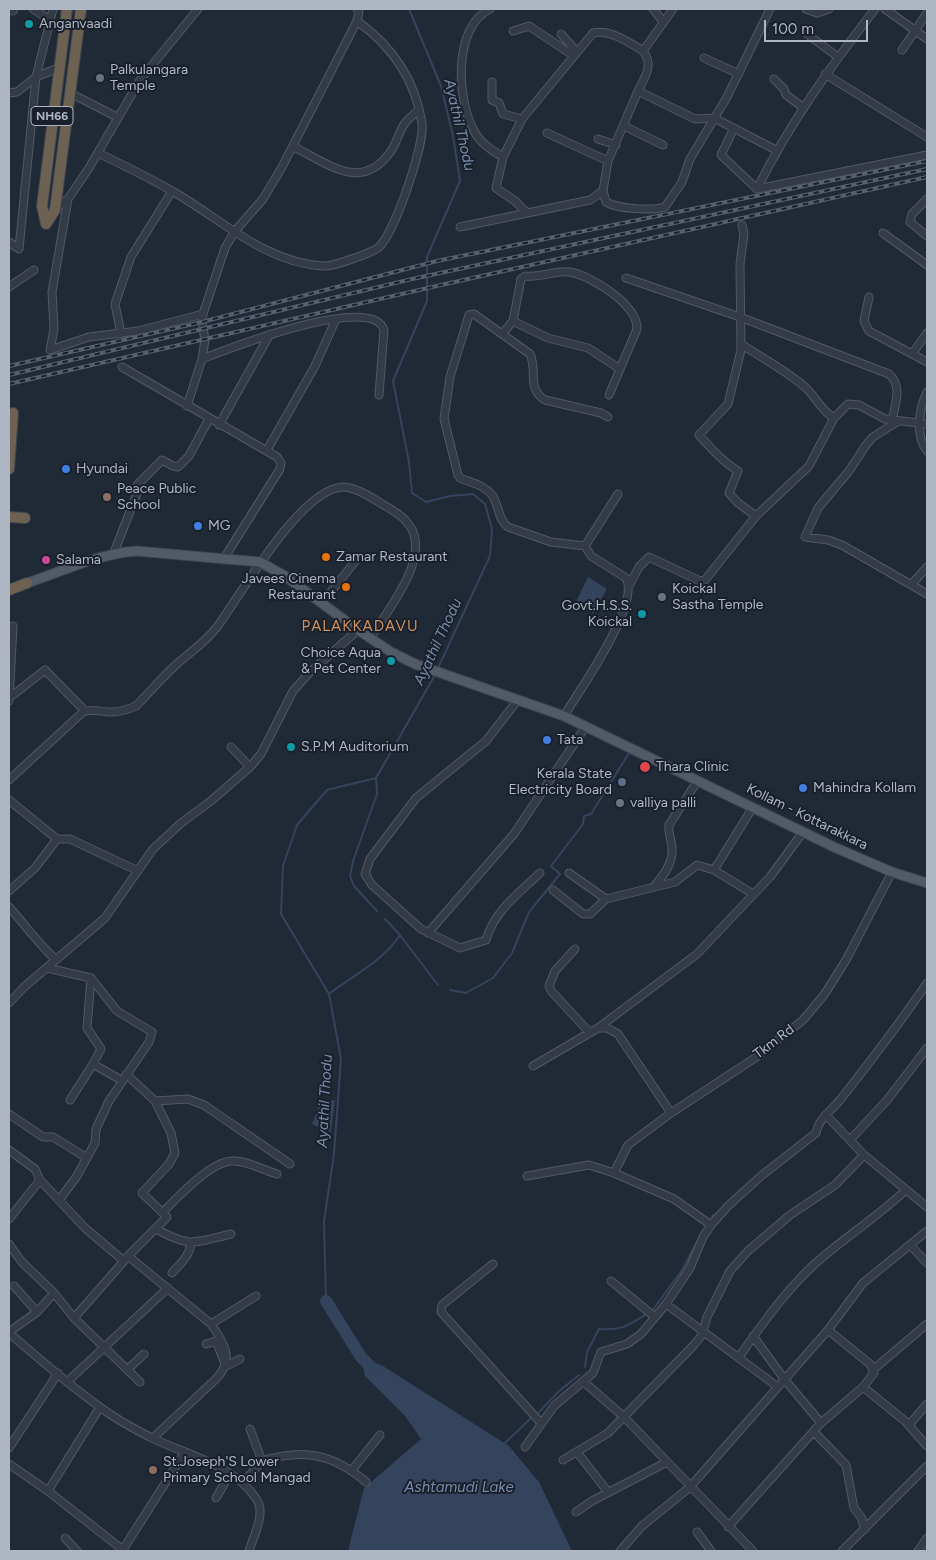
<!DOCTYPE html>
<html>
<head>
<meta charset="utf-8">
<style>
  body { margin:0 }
  #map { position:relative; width:936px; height:1560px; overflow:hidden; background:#202936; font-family:Figtree,sans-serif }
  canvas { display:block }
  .frame { position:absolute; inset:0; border:10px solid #aeb6c4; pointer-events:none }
  .scale { position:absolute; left:764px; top:20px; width:104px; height:22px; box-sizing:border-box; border:2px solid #aeb6c4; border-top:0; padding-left:6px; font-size:15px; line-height:18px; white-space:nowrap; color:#aeb6c4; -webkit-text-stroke:4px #19202b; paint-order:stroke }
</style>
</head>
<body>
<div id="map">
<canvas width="936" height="1560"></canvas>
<div class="frame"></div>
<div class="scale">100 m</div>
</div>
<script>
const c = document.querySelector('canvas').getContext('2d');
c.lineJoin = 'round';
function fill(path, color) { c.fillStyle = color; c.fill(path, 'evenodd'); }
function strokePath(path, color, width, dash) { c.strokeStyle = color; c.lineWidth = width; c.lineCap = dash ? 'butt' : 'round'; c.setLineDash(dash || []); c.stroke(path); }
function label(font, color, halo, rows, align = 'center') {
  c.font = font + ' Figtree,sans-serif'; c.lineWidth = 4; c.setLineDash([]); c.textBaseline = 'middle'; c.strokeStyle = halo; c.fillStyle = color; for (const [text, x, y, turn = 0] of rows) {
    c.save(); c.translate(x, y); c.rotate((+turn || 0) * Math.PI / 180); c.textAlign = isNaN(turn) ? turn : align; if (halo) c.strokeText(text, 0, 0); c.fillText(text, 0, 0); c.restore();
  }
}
fill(new Path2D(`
  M588 577 607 589 593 613 576 602Z
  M335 1100 331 1132 312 1124 319 1106 318 1103Z
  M361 1357 383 1366 509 1446 539 1482 572 1551H348L364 1488 421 1439 405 1416 365 1376Z`), '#35445d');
strokePath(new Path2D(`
  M409 9 441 86 453 136 460 181 427 257V301L393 381 409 462 412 493 426 502 450 496 473 494 485 504 492 529 490 556 438 668
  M376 778 377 794 353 861 350 876 354 886 377 911
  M385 919 399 934 438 985
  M450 990 466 993 493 978 512 953 529 912 560 874 551 866 583 824 584 816 591 814 629 753
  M330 993C354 975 383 961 400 935
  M712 1217 713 1215
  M326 1301 324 1221 334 1154 341 1059 329 994 281 914 283 866 297 825 327 790 376 778 435 675
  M652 1311 682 1270 697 1242
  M585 1367 587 1352 599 1329C622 1331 629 1325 648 1313
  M539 1412 558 1392 579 1375
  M503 1445 530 1419`), '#35445d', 2);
strokePath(new Path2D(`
  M326 1301 361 1357 373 1369`), '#35445d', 12);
const minor = new Path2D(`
  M9 9 13 11 14 9
  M33 9 50 20
  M490 9C453 27 457 98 473 129 479 142 491 150 503 157L496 188 515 201 527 213
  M653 9 663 21
  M673 9 643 51C654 65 645 77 638 91L695 119 714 118 776 150
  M806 9 817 13 829 9
  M885 9 927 39
  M513 31 529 26 574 56
  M561 34 577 52
  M807 34 838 57
  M902 50 927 13
  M704 58 739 74
  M825 74 927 137
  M774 79 784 89 786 95 804 108
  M492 82V100L499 103 503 114 522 119
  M9 93 17 92 36 77 58 68
  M70 93 117 117
  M624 126 663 145
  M734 128 721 155 757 189
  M547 133 608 161
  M598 139 616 145
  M294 147C329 164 362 193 391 151 397 142 399 131 405 123 409 118 415 114 419 109
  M98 153C123 165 148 177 172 191 220 218 265 263 323 266 332 267 372 253 379 247 395 232 425 144 422 123 415 79 392 46 357 21
  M503 157 522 119 593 33C610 29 630 43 643 51
  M757 189C789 124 831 66 875 9
  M757 189 927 155
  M603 191 606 202C618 209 651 211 665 207L682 182 690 159 727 97 770 9
  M68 199 52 292 54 329 50 350 89 337 138 331 203 314
  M927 199 912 214 910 222 927 236
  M55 208 68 199 89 168 140 80 198 9
  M742 225 744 234 740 264 741 350 728 404 699 435C711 448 723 462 738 471L729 493 738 503 756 516
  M460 227 590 200 603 191 608 161 638 91
  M883 233 927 265
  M9 242 19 249 36 77 53 9
  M626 278 740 317 889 374C903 387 895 404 892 421
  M9 287 34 270
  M869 297 864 321 869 331 927 362
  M513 321 548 338 588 348 620 369
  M121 334 115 304 131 257 172 191
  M502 334 513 321 521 279 525 276C540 278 556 270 570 272 592 276 638 305 637 329L609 395
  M741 344C762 358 787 371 806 388 817 398 820 410 834 418
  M912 354 927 333
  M202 359C228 349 373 292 384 330L379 395
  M122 367 277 457 281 463 280 469 223 560
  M927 392C919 409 915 436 927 451
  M187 406 202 359 205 340 202 322 203 314 225 248 235 231 263 199 282 167 357 21 359 12 357 9
  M897 422 873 437 866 445 849 471 818 508 805 537 828 540 842 545 927 594
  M219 425 270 334
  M267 450 315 366 336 319
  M585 546 551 542 508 527C498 520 499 505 492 495 483 484 471 483 460 478L458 475 444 419 450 377 469 315 474 314 530 354C538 371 526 388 545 400L601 413 608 417
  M113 555 138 491 137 485 162 460 173 466 178 467 189 456 209 419
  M630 584 639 567 649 557 700 581 705 580 756 516 809 466 834 418 848 404 859 405 885 419 927 424
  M911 585 927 567
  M322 603 357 559
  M9 698 45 670 85 711
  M9 701 13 626
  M517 701 486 741 416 798 370 859 365 874 372 885 421 929 460 948 486 940C494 911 518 894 540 873
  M564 716C579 691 641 604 626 578L591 556 585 546 618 494
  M231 747 250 767
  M9 780 83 712C93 708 101 712 111 712 120 712 127 710 136 706 150 692 163 676 178 663 191 651 206 642 217 627 241 595 301 487 344 487 357 488 371 497 382 504 390 509 400 514 406 521 436 553 388 609 370 639
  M9 800 57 839H70L138 871
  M714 870 753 807
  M569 873 606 899 675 882 697 865 714 870 753 894
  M655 885C664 875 673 863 672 849 672 841 668 834 669 825L698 780
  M553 890 583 914H590L606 899
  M9 891 35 868 57 839
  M9 907C25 925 39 944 56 960
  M428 933 514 834 586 726
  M575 949 555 971 549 986 552 992 590 1033
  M47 968 91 978 87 1028 101 1049 93 1064 121 1080
  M9 1003 24 987 105 918 153 849 180 824 212 800 250 767 261 754 293 691 310 672 358 630
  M598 1028 697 954 770 877 803 832
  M533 1066 598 1028H607L618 1034 671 1113
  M126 1074 155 1101 188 1099 204 1105 290 1164
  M70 1100 93 1064
  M9 1114 43 1137H53L87 1158
  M826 1115 864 1155 927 1207
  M850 1140 888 1099 927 1048
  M9 1150 35 1169 40 1180 85 1228 124 1261 128 1256 211 1324C224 1343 234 1357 218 1377L153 1438
  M614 1173 628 1145 671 1113 755 1058 803 1020 824 995 846 960 892 872
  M527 1176 589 1165 614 1173 674 1199 711 1225
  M60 1199 77 1176 95 1143 96 1129 109 1101 149 1042 152 1032 117 1011 91 978
  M163 1212C178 1197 210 1162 232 1161 246 1160 263 1170 277 1174
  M9 1219 40 1180
  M156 1229C191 1248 193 1243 231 1234
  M9 1244 21 1261 54 1293 74 1318 140 1382
  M911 1246 927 1263
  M128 1256 167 1217 142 1193 169 1164 175 1153 171 1133 155 1101
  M493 1264 442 1305 441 1312 541 1423
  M172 1273C181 1263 189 1257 191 1243
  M611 1281 655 1317
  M14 1286 37 1312
  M666 1304 778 1387
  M74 1318 124 1261
  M211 1324 256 1296
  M9 1332 37 1312 54 1293
  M9 1333C41 1360 73 1389 107 1412 121 1422 138 1431 154 1439 188 1455 236 1466 257 1500 266 1514 253 1537 249 1551
  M753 1336 785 1380 821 1423
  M206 1344 216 1341 226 1366 240 1359
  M739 1357C765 1320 790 1284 825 1255 852 1233 880 1214 906 1190
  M128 1369 144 1354
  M874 1369 927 1324
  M68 1381 168 1288
  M584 1382 624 1417 753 1551
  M863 1387 905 1421 927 1446
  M909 1425 927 1404
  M250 1429 262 1461
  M814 1432 846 1465 854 1508 861 1517 865 1529
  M525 1447 554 1406 593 1373 601 1352 627 1344 641 1334 666 1304 690 1268 703 1237 711 1225 728 1206 761 1176 816 1133C819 1118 830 1112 840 1100 870 1062 900 1023 927 983
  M9 1448 58 1373
  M577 1452 608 1492
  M563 1460 608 1433 693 1346 702 1335 707 1317 730 1271 748 1251 790 1215 835 1185 864 1155
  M9 1464 48 1491 123 1550
  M352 1470 380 1435
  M244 1482 262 1461C304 1448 333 1454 366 1482
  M48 1491 100 1407
  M216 1498 230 1474
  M576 1512 592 1501 667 1462
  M728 1527 821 1423 863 1387 874 1373 870 1364 828 1330
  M697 1532 711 1551
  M65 1538 77 1551
  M122 1551 185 1452
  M620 1551 642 1526 690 1487 828 1330 863 1283 927 1231
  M842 1551 927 1466
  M918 1551 927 1538`);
const major = new Path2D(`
  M27 583C63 571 98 554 136 551L260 562 285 576 358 630 391 652 415 664 564 716 836 848 892 872 927 883`);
const highway = new Path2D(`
  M46 224 55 210 81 9
  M46 224 42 206 67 9
  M9 469 13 413
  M9 517 25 518
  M9 590 27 583`);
strokePath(minor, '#515965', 9);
strokePath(major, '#3d4450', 11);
strokePath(highway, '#3e4651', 12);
strokePath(minor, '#343b47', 7);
strokePath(major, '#525a67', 9);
strokePath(highway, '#6d6251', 10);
const rail = new Path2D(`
  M9 366 202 322 437 261 927 161
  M9 375 412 279 927 169
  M9 384 441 285 927 177`);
strokePath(rail, '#565f6e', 4);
strokePath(rail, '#19202b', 2, [5.5]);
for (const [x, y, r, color] of [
  [29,24,5,"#0f9aa8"],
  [100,78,5,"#6b7280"],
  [66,469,5,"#3f7fe0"],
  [107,497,5,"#8d6e63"],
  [198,526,5,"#3f7fe0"],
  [326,557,5,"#e8710a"],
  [46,560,5,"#d1479c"],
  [346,587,5,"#e8710a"],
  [662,597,5,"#6b7280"],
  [642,614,5,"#0f9aa8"],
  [391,661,5,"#0f9aa8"],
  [547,740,5,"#3f7fe0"],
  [291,747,5,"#0f9aa8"],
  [645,767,6,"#e0444e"],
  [622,782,5,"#5c6f8a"],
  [803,788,5,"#3f7fe0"],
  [620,803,5,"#6b7280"],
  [153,1470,5,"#8d6e63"]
]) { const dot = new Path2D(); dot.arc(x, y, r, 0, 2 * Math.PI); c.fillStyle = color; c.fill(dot); strokePath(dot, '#19202b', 2); }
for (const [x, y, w] of [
  [52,116,42]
]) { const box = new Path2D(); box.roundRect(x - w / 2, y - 9.5, w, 19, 4); c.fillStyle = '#19202b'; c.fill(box); strokePath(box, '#aeb6c4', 1); }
label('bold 12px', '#aeb6c4', null, [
  ["NH66",52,116]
]);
label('14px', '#aeb6c4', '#19202b', [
  ["Anganvaadi",39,24],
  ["Palkulangara",110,70],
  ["Temple",110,86],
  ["Hyundai",76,469],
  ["Peace Public",117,489],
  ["School",117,505],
  ["MG",208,526],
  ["Zamar Restaurant",336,557],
  ["Salama",56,560],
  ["Javees Cinema",336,579,"right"],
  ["Restaurant",336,595,"right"],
  ["Koickal",672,589],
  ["Sastha Temple",672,605],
  ["Govt.H.S.S.",632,606,"right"],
  ["Koickal",632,622,"right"],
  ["Choice Aqua",381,653,"right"],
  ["& Pet Center",381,669,"right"],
  ["Tata",557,740],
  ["S.P.M Auditorium",301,747],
  ["Thara Clinic",656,767],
  ["Kerala State",612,774,"right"],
  ["Electricity Board",612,790,"right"],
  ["Mahindra Kollam",813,788],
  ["valliya palli",630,803],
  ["St.Joseph'S Lower",163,1462],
  ["Primary School Mangad",163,1478]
], 'left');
label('14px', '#aeb6c4', '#19202b', [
  ["Kollam - Kottarakkara",807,817,26],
  ["Tkm Rd",774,1042,-37]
]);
label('italic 15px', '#778cab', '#19202b', [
  ["Ayathil Thodu",459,125,77],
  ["Ayathil Thodu",438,642,-65],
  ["Ayathil Thodu",325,1101,-87],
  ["Ashtamudi Lake",459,1488]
]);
c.letterSpacing = '1px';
label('15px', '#cf915e', '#19202b', [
  ["PALAKKADAVU",360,627]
]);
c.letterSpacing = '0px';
</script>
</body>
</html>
